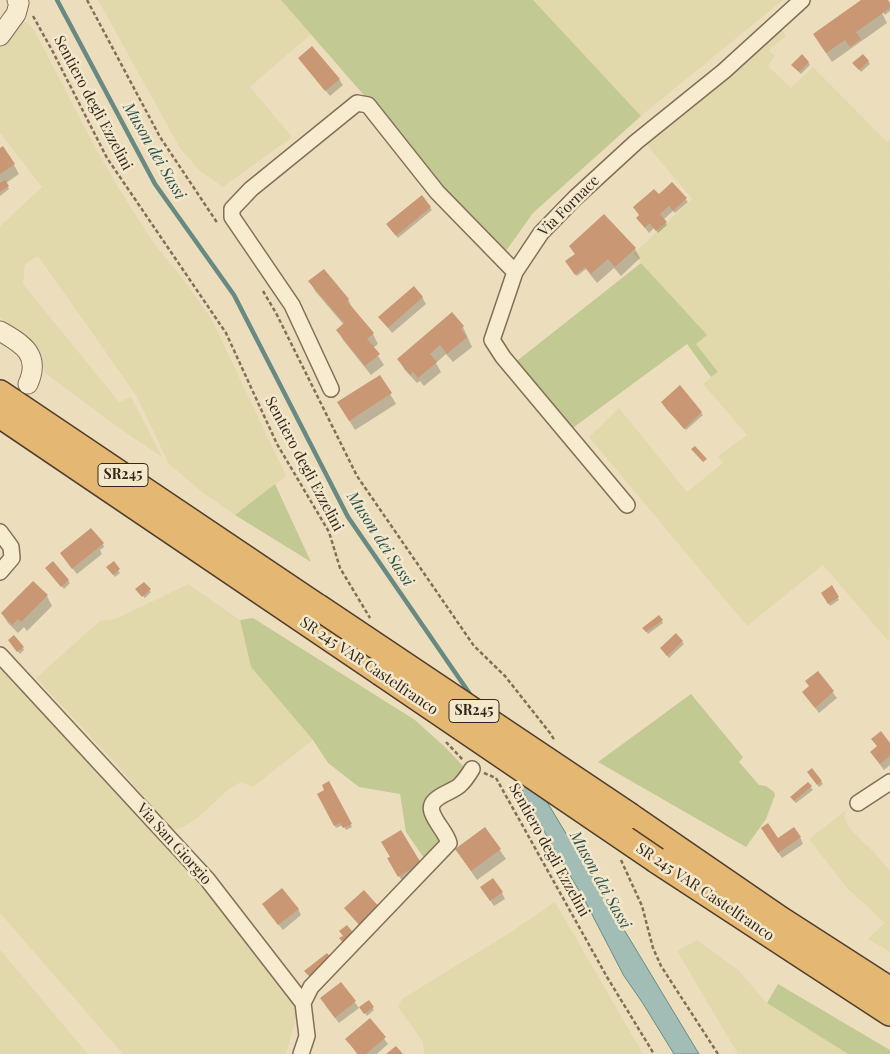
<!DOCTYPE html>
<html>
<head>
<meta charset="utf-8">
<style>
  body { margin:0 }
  canvas { display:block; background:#ecdebd }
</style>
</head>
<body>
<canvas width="890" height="1054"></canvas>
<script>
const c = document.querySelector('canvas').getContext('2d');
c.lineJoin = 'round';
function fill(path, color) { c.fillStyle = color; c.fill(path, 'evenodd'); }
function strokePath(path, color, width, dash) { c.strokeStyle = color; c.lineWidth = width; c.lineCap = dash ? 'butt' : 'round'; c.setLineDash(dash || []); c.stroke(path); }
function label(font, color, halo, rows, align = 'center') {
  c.font = font + ' "Playfair Display",serif'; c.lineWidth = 5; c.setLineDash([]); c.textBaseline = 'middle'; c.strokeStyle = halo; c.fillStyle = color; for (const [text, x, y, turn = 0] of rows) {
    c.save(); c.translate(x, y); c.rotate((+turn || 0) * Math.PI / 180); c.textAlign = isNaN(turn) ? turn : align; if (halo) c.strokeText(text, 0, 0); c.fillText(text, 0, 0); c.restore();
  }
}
fill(new Path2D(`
  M98 0H281L311 34 250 87 292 137 223 187 200 171 180 148Z
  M533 0H783L641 116Z
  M19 22H28L35 32 96 149 121 192 153 242 186 283 212 320 286 476 235 515 202 492 169 464 136 395 38 256 25 264 23 284 119 402 131 397 162 457 119 428 45 373 41 356 34 342 0 318V226L42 187 0 133V43Z
  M781 29 786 36 769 50 775 56 768 66 791 88 813 67 887 142 890 139 889 642 823 565 747 626 589 437 619 408 687 492 723 463 718 456 747 435 703 384 718 372 696 344 706 335 633 254 692 199 646 144 681 112Z
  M188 584 240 620 251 667 313 740 253 787 241 782 229 789 196 819 183 827 172 831 118 766 36 678 100 621 116 619Z
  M0 661 185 861 298 1003 297 1015 286 1054H123L0 913Z
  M849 808 845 813V819L851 830 874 852 890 871V952L868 939 885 923 846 887 809 839Z
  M555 902 643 1054H424L423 1042 398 1007 402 999 511 932Z
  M697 940 738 970 767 1003 848 1054H738L677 951Z
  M0 950 1 951 88 1054H0Z`), '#e1d8ab');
fill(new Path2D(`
  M281 0H533L641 116 533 213 503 255Z
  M641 263 707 335 696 344 718 372 711 377 687 344 570 430 513 364Z
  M275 484 311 562 235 515Z
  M253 618 415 720 446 748 464 767 455 780 426 801 443 841 424 858 406 832 400 794 359 787 328 763 313 740 251 667 240 620Z
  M691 694 743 757 739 762 759 785 766 786 774 792 775 795 766 819 746 847 598 762Z
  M778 984 890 1050V1054H848L767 1003Z`), '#c3c992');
const water = new Path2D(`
  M516 778 544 797 699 1054H674L642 1002 624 976 585 901 545 833Z`);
fill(water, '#a1bdb5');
strokePath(water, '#698a82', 1);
fill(new Path2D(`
  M863 0H886L890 6V11L885 15 882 11H881L887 23 832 62 814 35Z
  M299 58 339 79 343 85 330 96Z
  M868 61 870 64 861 72 856 66Z
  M808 62 810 65 801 74 794 67Z
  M0 150 14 165 19 174 6 183 9 189 0 196Z
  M672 183 688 202 675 213 673 211 663 220 667 225 658 233 654 228 649 233 637 218 640 216 635 208 662 199Z
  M422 197 432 210 398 238 389 227Z
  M571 247 635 249 640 258 621 276 614 268 597 283 586 269 577 276 568 264 575 255Z
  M310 282 348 299 353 310 373 334 378 344 373 348 384 365 371 375 343 340 338 330 344 325 315 291Z
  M422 297 426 304 392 333 380 317Z
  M452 314 463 327 472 347 453 362 446 354 436 363 441 372 424 386 420 381 417 383 404 369 399 359Z
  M380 377 396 404 355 430 344 412Z
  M662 403 699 410 703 415 686 430 666 409Z
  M103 544 104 547 100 550 102 554 77 574 61 554Z
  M53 563 70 583 64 589 48 571Z
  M113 563 120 573 115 577 109 570Z
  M831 587 839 600 830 606 822 593Z
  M149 590 151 592 145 598 138 592Z
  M47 596 52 606 27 631 24 627 18 633 8 623 2 614Z
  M659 616 663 623 648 634 644 628Z
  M676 635 684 644 669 658 663 651Z
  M10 640 23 648 24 650 20 654Z
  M817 672 837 698 819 713 803 692 810 687Z
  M890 745V765L884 770 875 758Z
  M812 770 823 784 819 787 810 775Z
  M329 783 352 827 346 830 343 825 336 828 319 795 326 791Z
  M808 784 813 790 796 803 793 800Z
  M485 829 506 859 477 880 456 849Z
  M401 832 426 873 405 886 389 859 391 857Z
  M766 835 778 839 800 837 803 844 782 858Z
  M485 893H502L505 899 494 906Z
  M298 909 301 915 283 930 267 911Z
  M341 984 359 1008 339 1023 325 1005Z
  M368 1001 374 1010 367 1016 361 1007Z
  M370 1020 388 1044 377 1054H357L347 1039Z`), '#0003');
strokePath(new Path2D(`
  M57 0 155 184 234 295 348 517 472 697`), '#698a82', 4.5);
fill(new Path2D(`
  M861 0H888L890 3V8L856 32 861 39 850 47 845 40 826 53 813 34Z
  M312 46 340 79 325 91 298 58Z
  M802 54 809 62 799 72 791 65Z
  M863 54 869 61 859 70 852 63Z
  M3 146 15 164 0 174V148Z
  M5 180 9 186 0 192V183Z
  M672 182 687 198 673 211 669 206 660 214 667 222 656 231 649 223 645 228 636 218 639 215 633 207 654 189 659 194Z
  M422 195 431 207 396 236 386 224Z
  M604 214 636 248 615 267 608 259 591 274 585 267 575 275 565 261 575 254 569 246Z
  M324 269 349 299 347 301 374 333 367 339 380 354 365 366 336 330 344 323 308 281Z
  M414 286 423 297 388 328 378 317Z
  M452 312 464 326 461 329 467 337 447 354 440 345 430 354 437 362 418 378 413 372 410 375 397 359Z
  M380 375 392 393 349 421 337 402Z
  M680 385 702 412 684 429 661 402Z
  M695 446 707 459 703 462 691 449Z
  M91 528 104 543 72 569 60 553Z
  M53 561 69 580 61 587 45 568Z
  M114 561 120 569 113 575 106 567Z
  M33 581 48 595 21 622 18 619 12 625 1 613Z
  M144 582 151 589 142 597 135 589Z
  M832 585 839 597 828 604 821 593Z
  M659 615 663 620 646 632 642 628Z
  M676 633 683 641 667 656 660 648Z
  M14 635 24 647 17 652 8 640Z
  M818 671 834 691 815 708 802 692 809 686 805 681Z
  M881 731 890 743V756L880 764 870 752 877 746 871 739Z
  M812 768 822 781 817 785 807 772Z
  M329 781 352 824 343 828 340 823 334 826 317 794 324 790 322 785Z
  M808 782 812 786 794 801 790 797Z
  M768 823 778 838 794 827 801 837 778 853 761 828Z
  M485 827 501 849 471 871 455 849Z
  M401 830 421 863 398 877 387 858 390 857 381 842Z
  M493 878 503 892 490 901 480 887Z
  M282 888 299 909 278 925 262 904Z
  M364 890 381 909 361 927 344 908Z
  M347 925 356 936 347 947 339 938 343 936 339 931Z
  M327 953 332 959 310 977 304 971Z
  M341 982 356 1001 335 1018 320 998Z
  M369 1000 374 1007 364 1014 359 1007Z
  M370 1018 386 1037 366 1054H358L345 1039Z
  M396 1046 403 1054H386Z`), '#c99774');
const minor = new Path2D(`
  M331 389 292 305 232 217V209L251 189 357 103 368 105 437 192 515 272
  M627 505 503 357 492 340 515 272 541 233 575 198 636 142 724 71 802 0
  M0 532 11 547 12 558 0 572
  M0 655 207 879 303 1003 307 1036 301 1054
  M858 803 890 782
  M303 1003 311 987 449 843C446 832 436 824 432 812 427 797 452 793 460 785 465 780 469 774 472 769`);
const tertiary = new Path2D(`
  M0 36 16 14 19 3 17 0
  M0 331C23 344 41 355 28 384`);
const trunk = new Path2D(`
  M0 393 318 607
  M0 415 381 673
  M630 816 780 919 890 990
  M656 860 890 1013`);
strokePath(minor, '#836e57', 18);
strokePath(tertiary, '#836e57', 21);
strokePath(trunk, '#503d2c', 28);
strokePath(new Path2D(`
  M87 0 160 137 218 224
  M33 16 53 52 107 158 226 333 277 444 329 532 340 568 370 618
  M263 291 276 313 357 476 474 646 505 676 550 733 555 741
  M446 742 463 760
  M484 773 496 778 607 977 654 1054
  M621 860 642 906 653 948 661 966 718 1054`), '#836e57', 2.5, [4, 2.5]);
strokePath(minor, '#f7ebd0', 15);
strokePath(tertiary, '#f7ebd0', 19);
strokePath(trunk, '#e4b772', 25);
const trunkBridge = new Path2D(`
  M318 607 630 816
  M381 673 656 860`);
strokePath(trunkBridge, '#503d2c', 28, []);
strokePath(trunkBridge, '#e4b772', 25);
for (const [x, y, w] of [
  [123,475,50],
  [474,711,50]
]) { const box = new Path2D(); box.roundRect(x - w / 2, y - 11.5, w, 23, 4); c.fillStyle = '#f3e8cc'; c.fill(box); strokePath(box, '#33261b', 1); }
label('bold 14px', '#33261b', null, [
  ["SR245",123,475],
  ["SR245",474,711]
]);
label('15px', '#33261b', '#f3e8cc', [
  ["Sentiero degli Ezzelini",93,103,62],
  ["Via Fornace",569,206,-45],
  ["Sentiero degli Ezzelini",304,464,62],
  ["SR 245 VAR Castelfranco",369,666,34],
  ["Via San Giorgio",174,844,48],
  ["Sentiero degli Ezzelini",549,850,61],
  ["SR 245 VAR Castelfranco",705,892,34]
]);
label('italic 16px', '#2b524f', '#f3e8cc', [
  ["Muson dei Sassi",154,151,60],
  ["Muson dei Sassi",380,539,57],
  ["Muson dei Sassi",600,880,61]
]);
</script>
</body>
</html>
